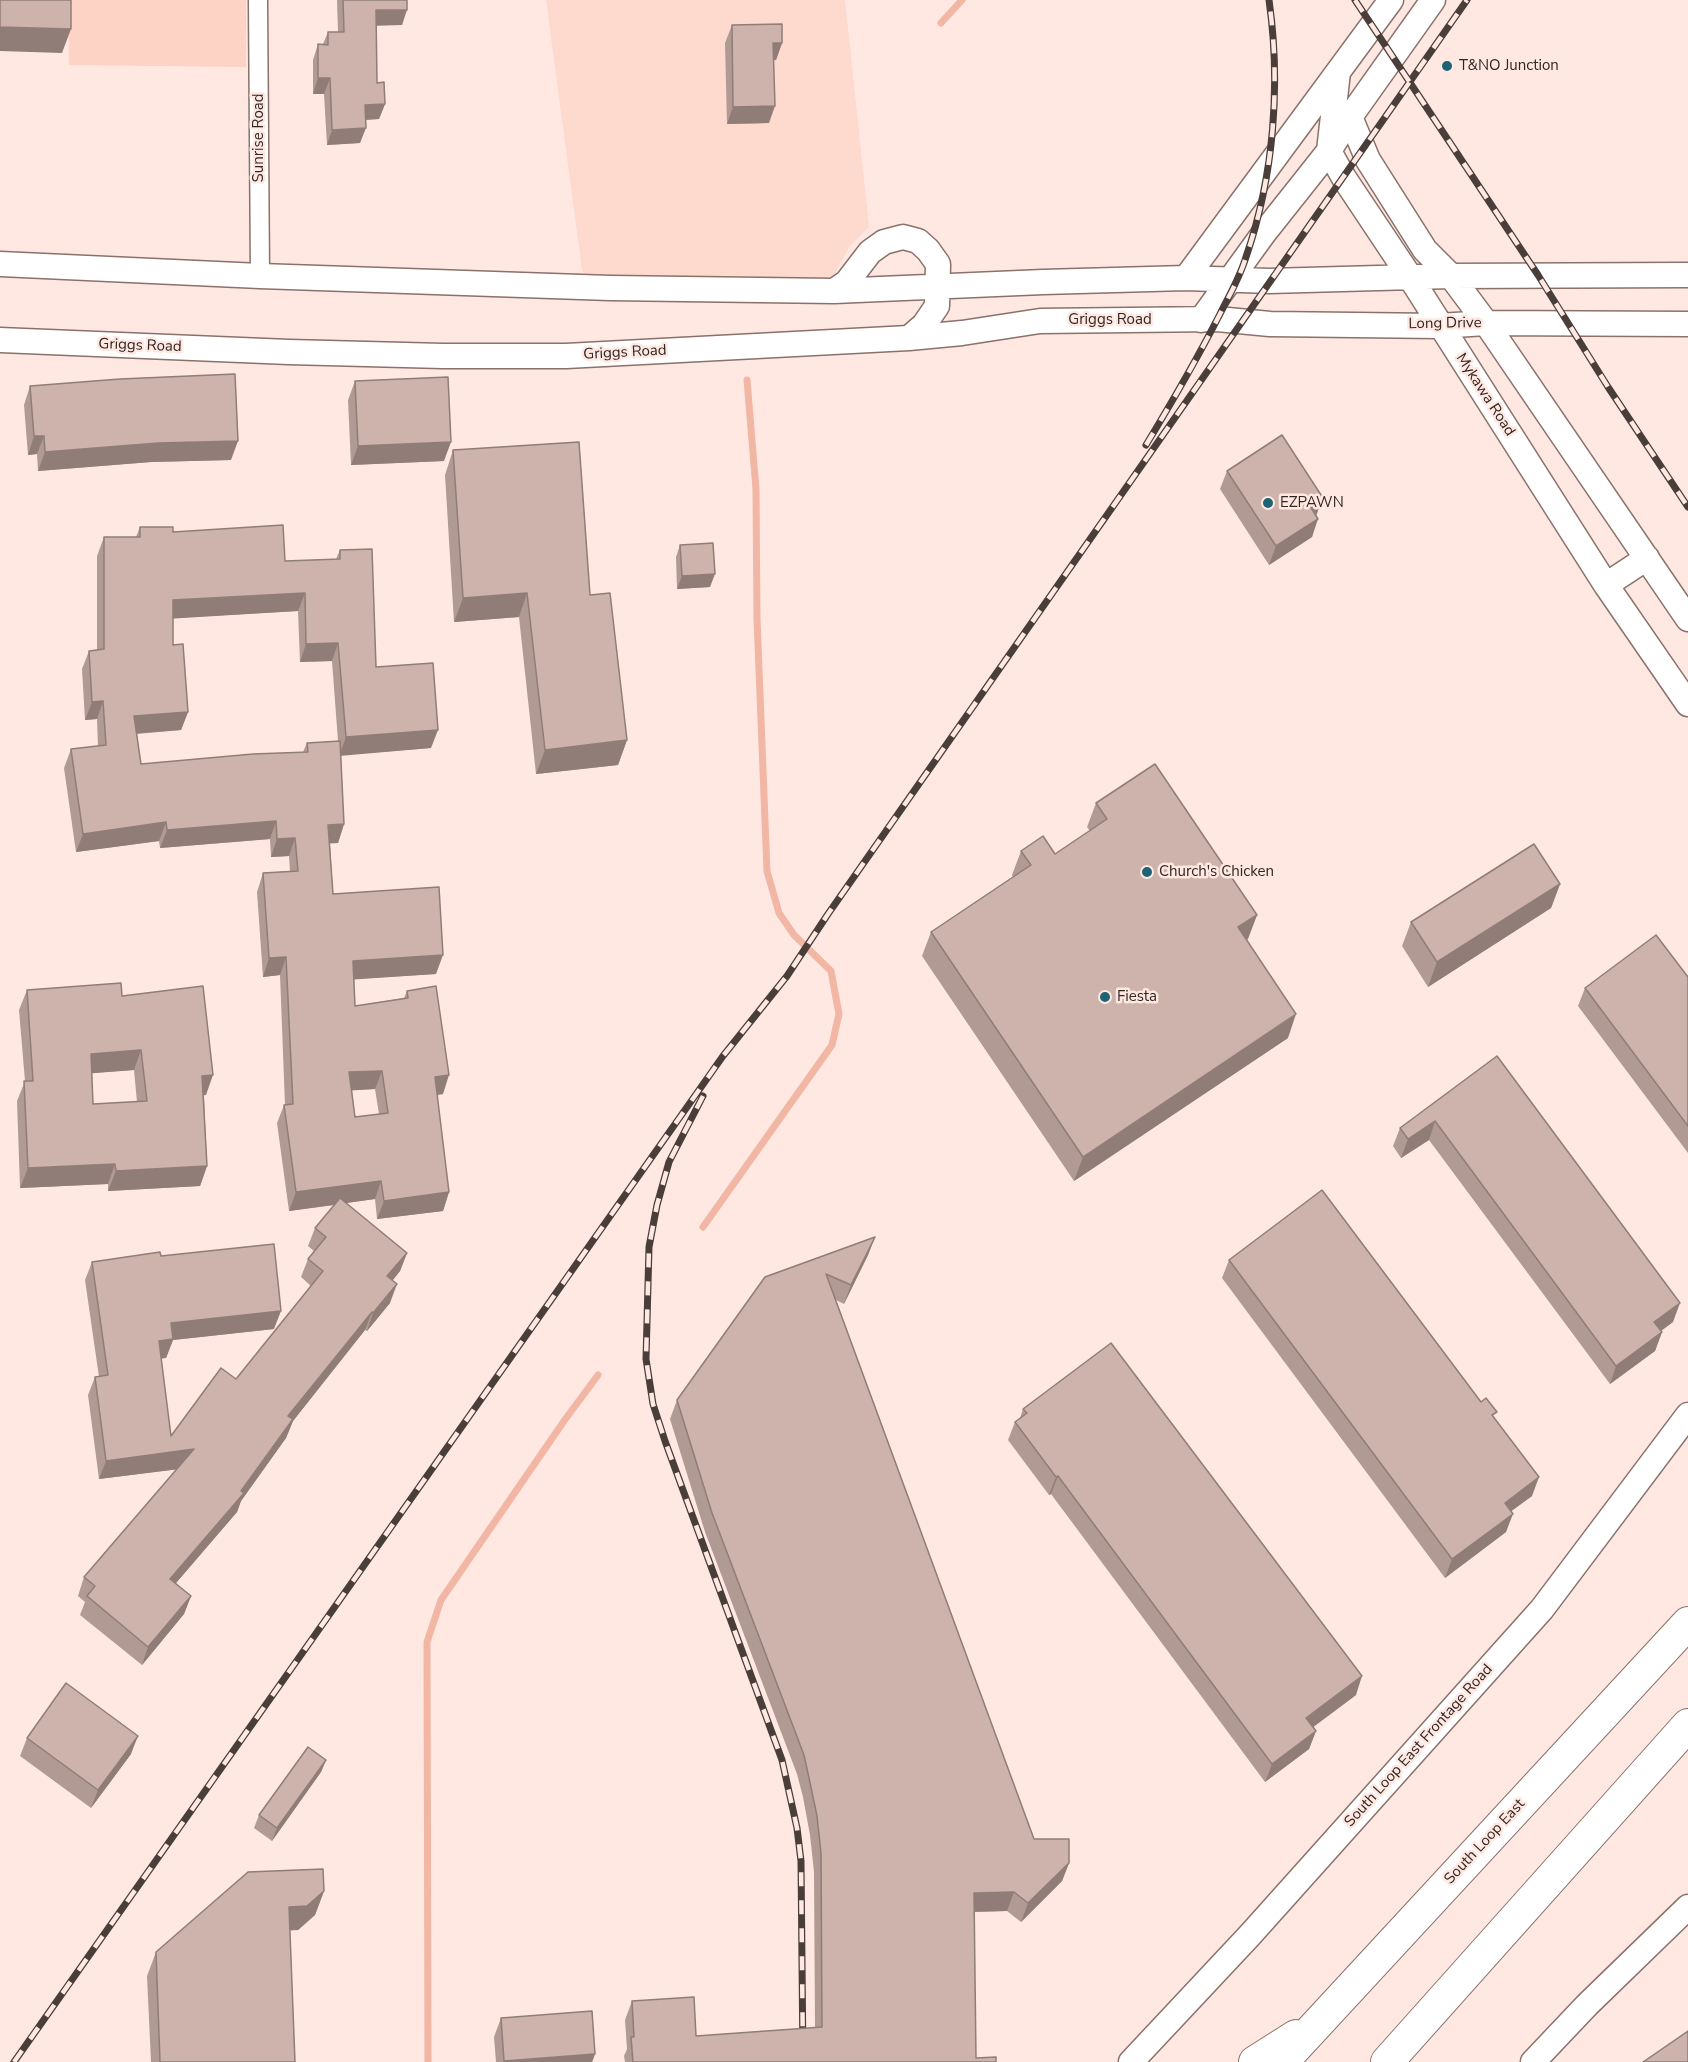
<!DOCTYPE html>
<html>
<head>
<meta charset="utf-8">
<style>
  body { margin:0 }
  canvas { display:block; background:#ffe8e2 }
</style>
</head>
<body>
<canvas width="1688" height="2062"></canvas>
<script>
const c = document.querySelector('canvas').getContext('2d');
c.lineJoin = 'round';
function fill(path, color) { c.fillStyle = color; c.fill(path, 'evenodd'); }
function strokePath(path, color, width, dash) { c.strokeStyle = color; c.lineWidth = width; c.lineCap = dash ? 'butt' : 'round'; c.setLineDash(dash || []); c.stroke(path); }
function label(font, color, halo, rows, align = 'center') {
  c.font = font + ' "Nunito Sans",sans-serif'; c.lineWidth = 5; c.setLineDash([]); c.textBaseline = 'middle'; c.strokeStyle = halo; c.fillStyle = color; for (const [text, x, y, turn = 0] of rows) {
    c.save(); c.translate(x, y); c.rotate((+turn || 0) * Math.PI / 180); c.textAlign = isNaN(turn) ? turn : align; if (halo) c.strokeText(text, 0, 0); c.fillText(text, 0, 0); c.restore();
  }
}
fill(new Path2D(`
  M546 0H845L869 227 849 247 834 275 823 280 586 276 582 270Z`), '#fdd9ce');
fill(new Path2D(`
  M68 0H246V67L69 65Z`), '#fdd3c6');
strokePath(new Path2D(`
  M941 23 962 0
  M703 1227 832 1045 839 1014 831 971 794 935 779 913 767 871 757 619 756 489 747 380
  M428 2062 427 1642 441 1600 564 1421 598 1375`), '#f2b6a4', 7);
const minor = new Path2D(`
  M258 0 260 276`);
const secondary = new Path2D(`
  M1338 72 1329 151 1344 178 1410 277 1606 585 1688 704
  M1350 117 1368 160 1425 250 1451 276 1486 323 1688 619
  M0 264 260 276 610 288 834 291 1043 282 1186 278 1269 281 1451 276 1688 275
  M1186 278 1391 0
  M834 291 847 282 870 252 884 242 903 237 918 241 928 250 938 264 937 306 924 325 909 338
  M1201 320 1264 233 1329 151 1350 117 1433 0
  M0 340 289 352 443 356H566L909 338 962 333 1040 321 1217 319 1270 324 1439 326 1486 323 1688 324
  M1606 585 1647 558
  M1131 2062 1250 1935 1542 1609 1688 1415
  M1533 2062 1587 2005 1688 1907`);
const motorway = new Path2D(`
  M1255 2062 1296 2036
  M1282 2062 1688 1623
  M1387 2062 1688 1725`);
strokePath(minor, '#8a716a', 21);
strokePath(secondary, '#8a716a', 27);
strokePath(motorway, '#8a716a', 34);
strokePath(minor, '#fff', 18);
strokePath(secondary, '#fff', 24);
strokePath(motorway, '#fff', 32);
const rail = new Path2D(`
  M1355 0 1538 275 1608 387 1688 507
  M1146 445C1172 402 1197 359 1220 314 1229 296 1240 277 1246 257 1274 176 1281 84 1269 0
  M703 1096 669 1162 657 1205 649 1247 646 1359 653 1404 665 1441 782 1760 797 1828 801 1861 803 2062
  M14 2062 723 1056 787 976 828 914 1467 0`);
strokePath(rail, '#493e3a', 7);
strokePath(rail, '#ffe8e2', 4.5, [14]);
fill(new Path2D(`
  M337 0H407L402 25H376L377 83 385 104 379 119 366 120 360 143 327 145 324 94H313V60L318 44H323L328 32H338Z
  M732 25 782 43 776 60H774L769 123 727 124 725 43Z
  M355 381 444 461 351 465 348 400Z
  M30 386 231 460 151 462 38 471 37 454 28 455 24 405Z
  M453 450 590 595 627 740 618 765 536 774 519 617 454 622 445 475Z
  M1227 471 1317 516 1312 537 1269 565 1220 489Z
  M140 527 173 532 285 561 336 559 340 550 376 667 431 748 341 755 344 824 338 843H330L333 894 436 974 354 979 355 1006 404 998 407 991 443 1094 437 1095 449 1192 443 1211 377 1219 375 1199 346 1203 407 1253 400 1271 392 1281 390 1303 367 1331 365 1330 293 1421 286 1438 241 1501 237 1512 176 1583 191 1596 184 1614 142 1665 80 1615 85 1602 78 1596 84 1577 177 1469 99 1479 88 1395 95 1377H99L85 1280 92 1262 161 1256 274 1329 173 1340 166 1358H161L171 1436 236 1379 311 1286 301 1277 308 1259 314 1251 308 1246 315 1228 335 1205 289 1211 277 1123 284 1105H285L280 975 263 977 257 892 263 873 290 871 289 856 271 857 270 839 160 848 159 841 76 852 64 768 71 749 98 746 97 719 85 720 82 669 89 651 97 650V556L104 537H136ZM298 611 300 662 332 661 338 741 307 743 303 752 141 764 137 734 181 730 188 712 173 645V618ZM375 1089 379 1114 355 1117 352 1090Z
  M680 545 710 587 677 589 676 557Z
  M1096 803 1257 915 1247 940 1288 1038 1074 1181 922 956 931 932 1013 877 1012 875 1021 851 1055 854 1090 831 1087 827Z
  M1560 884 1551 908 1428 987 1402 946 1411 922Z
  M1688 977V1153L1578 1006 1585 988Z
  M27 990 122 996 206 1095H204L207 1166 200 1186 108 1191V1184L20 1188 17 1101 25 1081 19 1010ZM134 1070 137 1102 93 1104 91 1073Z
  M1497 1056 1673 1322 1661 1331 1662 1332 1655 1351 1610 1384 1429 1140 1401 1158 1393 1146 1400 1128Z
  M875 1237 868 1255 844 1304 836 1300 1034 1839 1069 1863 1062 1881 1021 1922 1007 1911 974 1912 976 2058 996 2062H625L624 2056 627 2049 625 2020 632 2001 696 2036 815 2028 814 1872 810 1835 803 1797 797 1774 705 1532 670 1419 677 1400 765 1277Z
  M1229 1260 1481 1402 1494 1418 1532 1496 1511 1511 1506 1532 1445 1578 1222 1278Z
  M1023 1409 1356 1695 1313 1727 1316 1731 1309 1749 1265 1782 1051 1494 1049 1495 1008 1440 1015 1422 1020 1418Z
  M27 1738 131 1754 91 1808 20 1756Z
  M326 1760 321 1772 272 1841 254 1828 259 1815Z
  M324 1891 315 1915 298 1930H290L295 2062H151L147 1976 156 1952Z
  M501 2018 595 2054 592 2062H496L494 2037Z`), '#b09a93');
fill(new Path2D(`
  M376 10H407L402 25 370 26Z
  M0 27 71 29 62 53 0 51Z
  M773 43H782L776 60 767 61Z
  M318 78H330L324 94H313Z
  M385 104 379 119 359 120 365 105Z
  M775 106 769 123 727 124 733 107Z
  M366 128 360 143 327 145 332 130Z
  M34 436H44L37 454 28 455Z
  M238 441 231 460 151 462 38 471 45 452 158 443Z
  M451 442 444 461 351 465 358 446Z
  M1323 498 1316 516 1310 506Z
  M1318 519 1312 537 1269 565 1276 546Z
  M715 574 710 587 677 589 682 576Z
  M305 593 298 611 166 619 173 600Z
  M527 593 519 617 454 622 463 598Z
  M338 643 332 661 300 662 306 644Z
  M103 701 97 719 85 720 92 702Z
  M188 712 181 730 128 734 134 716Z
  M438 730 431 748 339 756 346 737Z
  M627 740 618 765 536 774 545 750Z
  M276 821 270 839 160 848 167 830Z
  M166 822 159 841 76 852 83 834Z
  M344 824 338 843 322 844 328 825Z
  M295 838 289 856 271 857 277 839Z
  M1560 884 1551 908 1428 987 1437 962Z
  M1257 915 1248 939 1229 952 1238 927Z
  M443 955 436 974 346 980 353 961Z
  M286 957 280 975 263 977 269 958Z
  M1296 1014 1288 1038 1074 1181 1083 1157Z
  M141 1050 134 1070 83 1074 91 1054Z
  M382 1071 375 1089 342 1091 349 1072Z
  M213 1075 206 1095 195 1096 202 1076Z
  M449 1075 443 1094 429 1096 435 1077Z
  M1435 1121 1429 1140 1401 1158 1408 1139Z
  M115 1164 108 1184 20 1188 28 1168Z
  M207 1166 200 1186 108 1191 116 1171Z
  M381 1181 375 1199 289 1211 296 1192Z
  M449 1192 443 1211 377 1219 384 1201Z
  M875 1237 868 1255 844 1304 851 1285Z
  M407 1253 400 1271 381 1295 387 1276Z
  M397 1284 390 1303 367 1331 373 1313Z
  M1680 1303 1673 1322 1648 1340 1654 1322Z
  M281 1311 274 1329 173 1340 166 1358 152 1360 159 1341 171 1323Z
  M372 1312 365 1330 293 1421 286 1438 241 1501 237 1512 164 1597 170 1579 241 1491 288 1416Z
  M1662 1332 1655 1351 1610 1384 1616 1366Z
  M194 1449 188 1468 99 1479 106 1461Z
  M1058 1476 1051 1494 1049 1495 1056 1477Z
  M1539 1477 1532 1496 1498 1521 1505 1503Z
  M1513 1514 1506 1532 1445 1578 1452 1559Z
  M191 1596 184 1614 142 1665 148 1647Z
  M1362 1676 1356 1695 1300 1737 1306 1718Z
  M1316 1731 1309 1749 1265 1782 1272 1764Z
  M138 1736 131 1754 91 1808 98 1790Z
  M326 1760 321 1772 272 1841 277 1828Z
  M1069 1863 1062 1881 1021 1922 1028 1903Z
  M324 1891 315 1915 298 1930 280 1931 289 1907Z
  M1014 1892 1007 1911 967 1912 974 1893Z
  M595 2054 592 2062H504V2061Z`), '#907d78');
const building = new Path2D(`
  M0 0H71V29L0 27Z
  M343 0H407V10H376L377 83 384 82 385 104 365 105 366 128 332 130 330 78H318V44L328 45V32H344Z
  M782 24V43H773L775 106 733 107 732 25Z
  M235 374 238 441 158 443 45 452 44 436H34L30 386 120 379Z
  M448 377 451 442 358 446 355 381Z
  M1282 435 1323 498 1310 506 1318 519 1276 546 1227 471Z
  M579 442 590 595 610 593 627 740 545 750 527 593 463 598 453 450Z
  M283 525 285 561 340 559V550L372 549 376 667 433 663 438 730 346 737 338 643 306 644 305 593 173 600V645L183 644 188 712 134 716 141 764 253 754 308 752 307 743 340 741 344 824 328 825 333 894 439 887 443 955 353 961 355 1006 408 998 407 991 436 986 449 1075 435 1077 449 1192 384 1201 381 1181 296 1192 284 1105 293 1104 286 957 269 958 263 873 298 871 295 838 277 839 276 821 167 830 166 822 83 834 71 749 106 745 103 701 92 702 89 651 104 649V537H140V527H173V532ZM382 1071 388 1113 355 1117 349 1072Z
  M713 543 715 574 682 576 680 545Z
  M1155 764 1257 915 1238 927 1296 1014 1083 1157 931 932 1031 865 1021 851 1043 836 1055 854 1107 819 1096 803Z
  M1534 844 1560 884 1437 962 1411 922Z
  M1656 935 1688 977V1126L1585 988Z
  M121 983 122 996 203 986 213 1075 202 1076 207 1166 116 1171 115 1164 28 1168 24 1081H33L27 990ZM141 1050 147 1101 93 1104 91 1054Z
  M1497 1056 1680 1303 1654 1322 1662 1332 1616 1366 1435 1121 1408 1139 1400 1128Z
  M1322 1190 1481 1402 1486 1398 1497 1412 1492 1415 1539 1477 1505 1503 1513 1514 1452 1559 1229 1260Z
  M340 1198 407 1253 387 1276 397 1284 373 1313 372 1312 288 1416 293 1419 241 1491 244 1493 170 1579 191 1596 148 1647 87 1596 95 1586 84 1577 194 1449 106 1461 95 1377 108 1375 92 1262 160 1252 161 1256 274 1244 281 1311 171 1323 173 1339 159 1341 171 1436 221 1368 236 1379 323 1271 308 1259 326 1237 315 1228Z
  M875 1237 851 1285 826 1274 1034 1839H1069V1863L1028 1903 1014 1892 974 1893 976 2058 996 2057V2062H633L631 2037H634L632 2001 694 1997 696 2036 822 2027 821 1853 817 1816 809 1778 804 1755 712 1513 677 1400 765 1277Z
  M1111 1343 1362 1676 1306 1718 1316 1731 1272 1764 1058 1476 1056 1477 1015 1422 1027 1413 1023 1409Z
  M66 1683 138 1736 98 1790 27 1738Z
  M308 1747 326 1760 277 1828 259 1815Z
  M323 1869 324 1891 307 1906 289 1907 295 2062H160L156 1952 248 1872Z
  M592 2011 595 2054 504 2061 501 2018Z
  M1688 2031V2062H1643Z`);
fill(building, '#cdb3ab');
strokePath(building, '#907d78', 1.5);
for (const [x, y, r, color] of [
  [1447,66,6,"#1d6373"],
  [1268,503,6,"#1d6373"],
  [1147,872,6,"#1d6373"],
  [1105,997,6,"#1d6373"]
]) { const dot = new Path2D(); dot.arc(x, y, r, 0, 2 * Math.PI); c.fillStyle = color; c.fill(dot); strokePath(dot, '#ffe8e2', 2); }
label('15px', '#302623', '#ffe8e2', [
  ["T&NO Junction",1459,66],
  ["EZPAWN",1280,503],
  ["Church's Chicken",1159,872],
  ["Fiesta",1117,997]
], 'left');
label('15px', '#302623', '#ffe8e2', [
  ["Sunrise Road",259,138,-90],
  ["Griggs Road",1110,320],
  ["Long Drive",1445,324,-1],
  ["Griggs Road",140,346,2],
  ["Griggs Road",625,353,-3],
  ["Mykawa Road",1485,395,57],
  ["South Loop East Frontage Road",1419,1746,-48],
  ["South Loop East",1485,1842,-47]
]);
</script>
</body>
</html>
